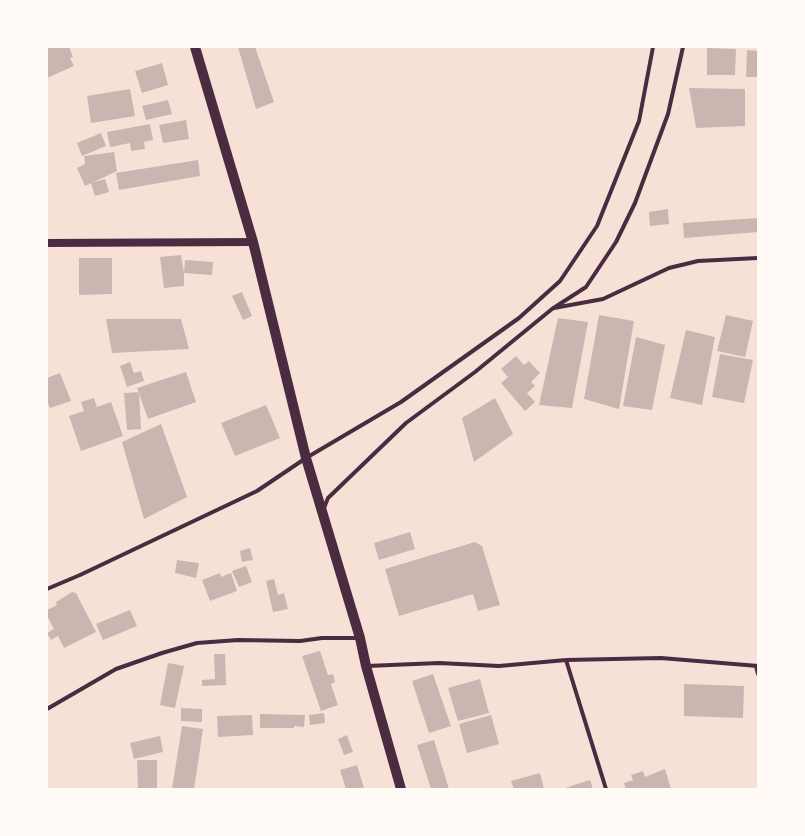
<!DOCTYPE html>
<html>
<head>
<meta charset="utf-8">
<style>
  body { margin:0 }
  #map { position:relative; width:805px; height:836px; overflow:hidden; background:#f7e1d7; font-family:Signika,sans-serif }
  canvas { display:block }
  .frame { position:absolute; inset:0; border:48px solid #fffaf5; pointer-events:none }
</style>
</head>
<body>
<div id="map">
<canvas width="805" height="836"></canvas>
<div class="frame"></div>
</div>
<script>
const c = document.querySelector('canvas').getContext('2d');
c.lineJoin = 'round';
function fill(path, color) { c.fillStyle = color; c.fill(path, 'evenodd'); }
function strokePath(path, color, width, dash) { c.strokeStyle = color; c.lineWidth = width; c.lineCap = dash ? 'butt' : 'round'; c.setLineDash(dash || []); c.stroke(path); }
fill(new Path2D(`
  M47 47H69L73 57 70 58 74 66 47 78Z
  M238 47H255L274 102 256 109Z
  M707 48 736 49 735 75H707Z
  M747 50 758 51V77H746Z
  M162 63 168 85 142 93 135 71Z
  M689 88 745 89V126L696 128Z
  M130 89 135 116 91 123 87 96Z
  M168 100 172 114 146 120 142 106Z
  M186 120 189 139 163 143 159 125Z
  M150 124 153 140 144 142 145 149 131 151 130 143 110 147 107 132Z
  M101 133 106 146 82 156 77 143Z
  M114 152 117 171 85 186 77 168 85 164 84 156Z
  M198 160 200 176 119 190 116 173Z
  M105 179 109 192 95 196 91 183Z
  M668 209 669 224 650 226 649 212Z
  M758 218V232L684 238 683 223Z
  M181 255 184 273 185 260 213 262 212 275 184 273V286L164 288 160 257Z
  M79 258H112V294L79 295Z
  M242 292 252 316 243 320 232 296Z
  M599 315 634 321 619 409 584 399Z
  M726 315 753 321 745 357 717 351Z
  M558 318 588 322 572 408 539 405Z
  M106 319H181L189 349 112 353Z
  M686 330 715 337 702 405 670 398Z
  M636 337 665 345 652 410 623 406Z
  M720 354 753 360 744 403 712 397Z
  M516 356 524 365 529 361 540 373 531 382 535 386 527 393 535 402 525 411 501 383 508 377 501 369Z
  M130 362 134 373 141 371 144 381 127 387 120 366Z
  M186 372 196 402 148 419 137 388Z
  M60 373 71 401 50 408 47 401V378Z
  M139 392 141 429 127 430 124 393Z
  M94 398 97 407 111 402 123 436 81 451 69 416 84 411 81 402Z
  M495 398 513 434 474 462 462 418Z
  M266 405 280 438 235 456 221 423Z
  M161 424 187 497 144 519 122 442Z
  M410 532 415 549 379 560 374 543Z
  M475 542 482 546 500 605 478 611 473 594 399 616 385 569Z
  M250 548 253 560 242 562 240 551Z
  M177 560 199 563 196 578 175 573Z
  M246 566 252 582 239 587 232 571Z
  M220 573 221 577 231 573 237 591 210 601 202 580Z
  M274 579 278 595 284 593 288 609 273 612 266 581Z
  M72 592 76 593 96 632 64 648 58 636 51 640 47 633 54 629 47 616V610L57 605 56 602Z
  M130 610 137 626 103 640 96 624Z
  M320 651 328 675 333 674 335 682 331 684 338 705 321 711 302 656Z
  M214 654H225L226 685 202 686V680L215 679Z
  M168 663 184 666 175 708 160 705Z
  M433 674 451 726 429 733 412 681Z
  M480 679 489 713 458 721 448 688Z
  M684 684 744 686 743 718 684 716Z
  M181 708 202 709V722L181 721Z
  M324 713 325 723 310 725 309 715Z
  M260 714 305 715 304 727 294 726V728H260Z
  M252 715 253 735 218 737 217 716Z
  M491 715 499 744 467 753 459 724Z
  M182 726 203 729 194 789H172Z
  M347 735 353 752 344 755 338 739Z
  M160 736 163 752 134 759 130 743Z
  M434 740 449 789H431L417 745Z
  M137 760H157V789H138Z
  M357 765 364 788 346 789 340 770Z
  M665 769 671 789H626L624 783 633 780 631 775 643 771 645 777Z
  M540 773 544 789H514L511 781Z
  M590 780 593 789H562Z`), '#ccb4b1');
strokePath(new Path2D(`
  M554 308 603 299 669 268 698 261 758 258
  M324 508 328 498 406 423 475 372 552 309 586 287 616 242 635 203 668 114 683 47
  M47 589 80 575 257 491 306 458 401 402 519 318 560 281 597 226 639 121 653 47
  M566 660 606 789
  M367 666 439 663 499 666 566 660 661 658 758 666
  M756 666 758 674
  M47 709 116 669 162 653 197 643 238 640 300 641 322 638H359`), '#4a2c40', 4);
strokePath(new Path2D(`
  M47 243 253 242`), '#4a2c40', 8);
strokePath(new Path2D(`
  M195 47 253 242 306 458 360 638 366 666 401 789`), '#4a2c40', 10);
</script>
</body>
</html>
